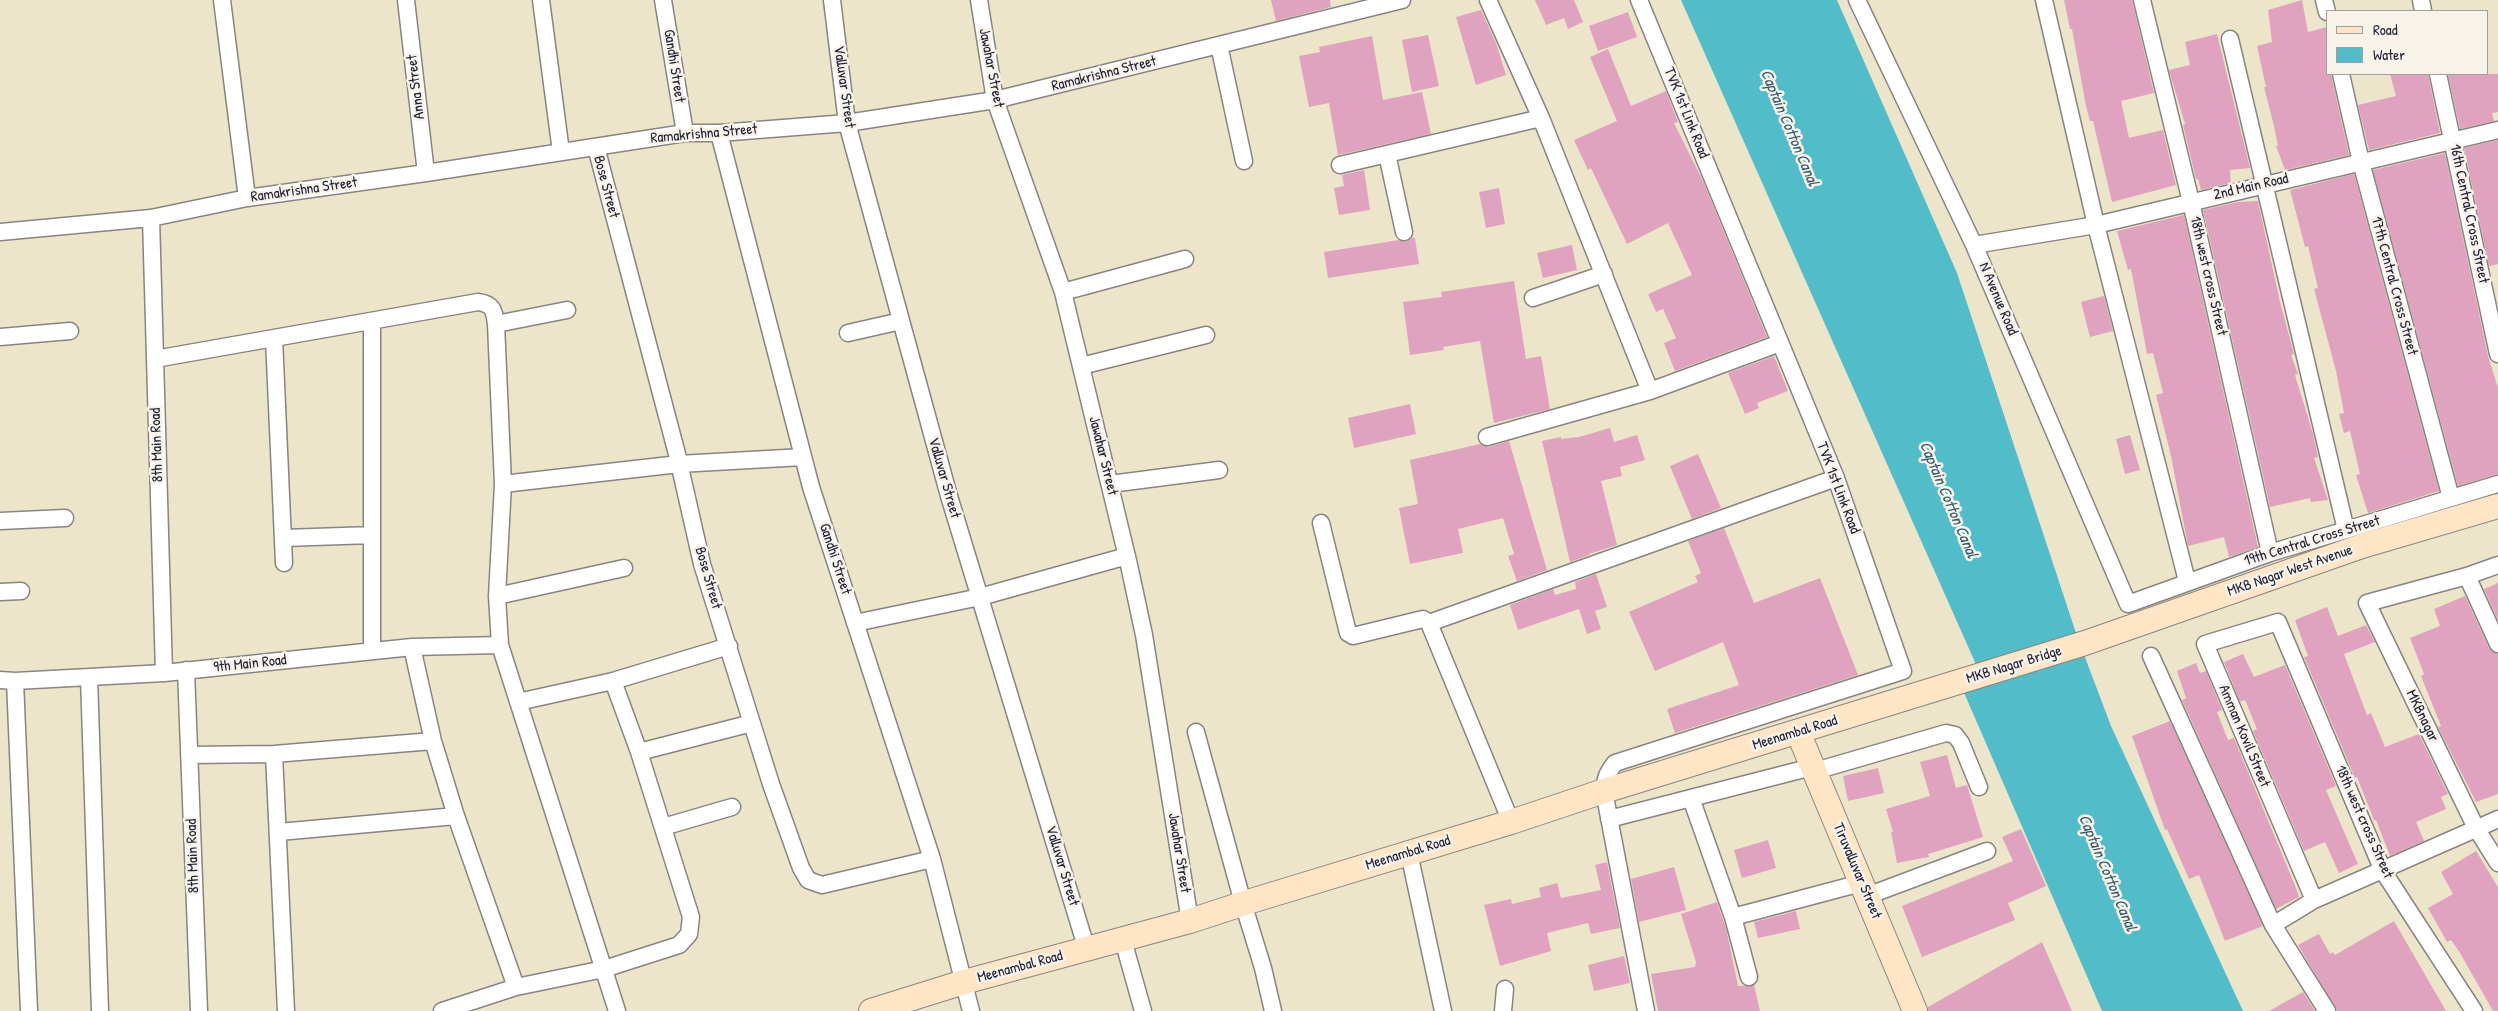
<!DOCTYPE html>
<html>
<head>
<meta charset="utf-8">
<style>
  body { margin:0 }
  #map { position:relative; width:2498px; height:1011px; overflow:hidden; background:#ede5ca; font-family:"Patrick Hand",sans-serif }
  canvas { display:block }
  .legend { position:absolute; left:2326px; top:10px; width:162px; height:65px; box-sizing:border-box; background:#f7f3e8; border:1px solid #a29fa3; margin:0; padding:6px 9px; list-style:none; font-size:15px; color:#22223b }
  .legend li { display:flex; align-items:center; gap:10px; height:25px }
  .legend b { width:25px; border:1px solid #a29fa3 }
</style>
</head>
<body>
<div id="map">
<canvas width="2498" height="1011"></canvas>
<ul class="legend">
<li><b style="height:6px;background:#fde5c5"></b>Road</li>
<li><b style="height:14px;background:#50bdc9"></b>Water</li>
</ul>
</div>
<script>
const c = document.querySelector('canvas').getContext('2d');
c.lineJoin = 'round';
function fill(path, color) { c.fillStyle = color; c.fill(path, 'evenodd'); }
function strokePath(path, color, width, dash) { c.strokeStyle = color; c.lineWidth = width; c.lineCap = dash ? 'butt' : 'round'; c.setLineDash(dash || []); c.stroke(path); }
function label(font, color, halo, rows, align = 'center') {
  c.font = font + ' "Patrick Hand",sans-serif'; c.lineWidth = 5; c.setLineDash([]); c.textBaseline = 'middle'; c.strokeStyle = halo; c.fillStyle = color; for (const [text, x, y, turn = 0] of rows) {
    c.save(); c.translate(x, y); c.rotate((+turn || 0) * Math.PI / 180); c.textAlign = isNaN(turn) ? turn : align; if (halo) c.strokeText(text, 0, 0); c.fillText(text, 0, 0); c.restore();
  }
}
fill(new Path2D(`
  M1681 0H1837L1957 273 2077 636 2111 726 2243 1011H2102L1962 688 1982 678Z`), '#50bdc9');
fill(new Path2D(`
  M1271 0H1330L1331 7 1276 21Z
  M1535 0H1574L1583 22 1568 29 1564 18 1546 25Z
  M2064 0H2132L2154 93 2121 101 2129 138 2163 130 2176 185 2112 202 2093 121H2090L2086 106 2072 29H2070Z
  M2302 0 2308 32 2327 27V74H2331L2349 155 2285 170 2276 146H2278L2274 126 2264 87H2266L2257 46 2272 42 2268 10Z
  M1481 10 1496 43 1506 75 1476 85 1456 17Z
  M1628 12 1637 37 1598 51 1589 26Z
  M2217 34 2250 168 2230 170 2231 183 2201 190 2198 179H2196L2183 125 2185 124 2169 70 2190 65 2185 42Z
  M1428 35 1439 86 1412 92 1402 40Z
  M1372 36 1383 100 1422 92 1431 134 1338 155 1329 103 1309 107 1299 56 1320 52 1319 47Z
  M1608 49 1631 106 1666 91 1678 122 1674 123 1703 181 1767 337 1675 371 1664 343 1676 338 1663 309 1656 312 1648 294 1692 275 1668 223 1627 244 1591 168 1588 170 1574 140 1617 121 1590 57Z
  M2390 74H2428L2440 133 2369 150 2358 105 2396 96Z
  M2448 74H2498V112L2492 113 2494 121 2460 129Z
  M2498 140V264L2489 266 2464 148Z
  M2445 153 2488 356 2498 388V474L2458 486 2373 170Z
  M1364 170 1370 210 1339 215 1334 188 1344 186 1342 175Z
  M2354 174 2439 491 2368 513 2356 475 2360 474 2350 431 2344 433 2339 414 2344 413 2336 371 2314 289 2318 288 2308 246 2305 247 2290 190Z
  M1499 188 1505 224 1486 228 1479 192Z
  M2258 201 2280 302 2294 354 2291 355 2298 374 2295 375 2313 434 2318 457 2314 458 2328 500 2311 502 2310 498 2270 507 2203 210 2238 202Z
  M2184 215 2258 547 2229 557 2224 537 2188 546 2171 456 2156 395 2163 393 2153 353 2147 354 2131 269 2128 270 2117 231Z
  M1412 238H1415L1419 264 1328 278 1324 252 1399 240 1406 242Z
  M1572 245 1577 270 1543 278 1537 253Z
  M1514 281 1526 359 1541 356 1550 409 1494 423 1480 341 1443 347 1444 350 1410 355 1403 302 1442 297 1441 292Z
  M2104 296 2113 331 2090 337 2081 302Z
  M1774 356 1788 391 1757 403 1759 408 1745 414 1728 373Z
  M1410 404 1416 434 1354 448 1348 418Z
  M1610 428 1614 442 1637 435 1645 460 1620 467 1622 476 1601 481 1617 545 1589 554V555L1570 562 1542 441 1561 437V439L1579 437Z
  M2130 435 2140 470 2125 474 2116 439Z
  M1509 441 1547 570 1517 581 1508 556 1514 554 1503 518 1458 529 1463 553 1410 564 1399 508 1418 504 1410 460 1480 444 1489 447Z
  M1698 454 1721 508 1692 519 1670 466Z
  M1724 528 1754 603 1820 578 1858 675 1675 733 1667 709 1739 685 1723 642 1655 671 1629 612 1698 582 1695 576 1701 573 1688 541Z
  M1596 574 1607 607 1595 611 1601 629 1587 634 1579 609 1518 630 1510 605 1553 589 1555 595 1576 589 1575 582Z
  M2498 583V620L2484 589Z
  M2465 596 2489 648 2498 654V794L2476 802 2438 727 2441 726 2421 676 2424 674 2410 638 2440 626 2434 609Z
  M2327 607 2338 636 2366 625 2375 642 2344 654 2367 715 2371 713 2385 747 2419 734 2448 794 2441 797 2446 809 2416 822 2424 841 2390 856 2376 820H2374L2357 777 2355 778 2304 657 2308 656 2295 620Z
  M2243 654 2254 677 2285 665 2336 786 2326 790 2358 864 2339 873 2325 842 2304 851 2253 731 2257 729 2245 700 2240 702 2224 662Z
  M2196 663 2200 673 2206 671 2222 710 2217 712 2228 740 2234 738 2296 888 2299 897 2276 909 2182 700 2186 698 2177 671Z
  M2170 721 2263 926 2225 941 2199 875 2189 879 2167 829 2165 830 2132 736Z
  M1947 755 1956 788 1967 785 1983 837 1928 854 1929 857 1897 863 1891 832H1893L1886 809 1930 796 1920 762Z
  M1878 768 1884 793 1848 801 1843 776Z
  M2021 829 2046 886 2008 903 2015 920 1922 957 1902 906 2013 861 2002 837Z
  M1768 840 1776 868 1742 878 1734 850Z
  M2476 851 2498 887V1011H2493L2460 953 2451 940 2447 942 2428 908 2453 894 2441 872Z
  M1607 862 1620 928 1591 934 1588 923 1547 933 1551 951 1500 966 1484 905 1511 899 1512 904 1541 897 1539 888 1557 883 1561 898 1601 890 1595 865Z
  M1674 867 1686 910 1639 922 1631 879Z
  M1717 902 1726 928 1738 986 1754 985 1760 1011H1658L1651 974 1695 967 1696 962 1681 914Z
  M1796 911 1800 929 1758 938 1754 922Z
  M2394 921 2446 1011H2337L2298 945 2319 934 2330 954 2333 952 2335 955Z
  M2042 942 2072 1011H1928V1007Z
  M1624 956 1630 983 1594 991 1588 965Z
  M2303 992 2315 1011H2269Z`), '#e0a3bf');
const street = new Path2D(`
  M222 0 247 198
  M406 0 426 173
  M541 0 561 152
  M663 0 685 133
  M832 0 847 123 949 496 1087 950
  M979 0 995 100 1063 292 1129 565 1144 635 1190 921
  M1488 0 1541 118 1650 391
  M1639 0 1836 478 1903 671 1615 763C1607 773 1605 779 1604 791L1646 1011
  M1857 0 1974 245 2128 604 2270 553 2498 484
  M2044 0 2096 225 2187 581
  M2142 0 2191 202 2270 553
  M2324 0 2327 12
  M2421 0 2423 11
  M2230 39 2346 530
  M1219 45 1244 161
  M2341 74 2361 162 2451 498
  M2438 74 2498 354
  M719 133 811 487 932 859 971 1011
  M596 147 677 454 702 564 771 784 801 868 808 880 822 885 932 859
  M1387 154 1404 232
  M1340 165 1541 118
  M151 218 164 673
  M0 232 151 218 247 198 426 173 685 133H719L847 123 995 100 1402 0
  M1974 245 2096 225 2498 130
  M1063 292 1185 259
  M1533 298 1604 274
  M496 324 567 310
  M848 333 901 321
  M0 337 70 331
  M274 338 284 563
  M155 359 478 302C493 304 494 310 496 324L503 484 497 596 500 645 617 1011
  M1081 366 1206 335
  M1487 437 1650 391 1780 343
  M503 484 679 464 803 457
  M1110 484 1219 470
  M0 521 65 518
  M1321 523 1348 633 1353 636 1423 619 1429 623 1511 822
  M284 538 372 535
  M2498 565 2467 576 2367 603 2476 828 2498 863
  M2467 576 2498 644
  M0 592 21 591
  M497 596 624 568
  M855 623 980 597 1127 556
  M1429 623 1836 478
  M412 647 433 741 456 816 516 987
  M372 651V321
  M2151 656 2273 925 2327 1011
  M186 670 199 1011
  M89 677 100 1011
  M0 680 15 681 164 673 412 647 500 645
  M15 681 29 1011
  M518 702 613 681 729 646
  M1196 732 1243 903 1263 968 1273 1011
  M639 752 752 723
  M274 754 286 1011
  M189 755 274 754 433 741
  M1815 771 1946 733 1955 735 1961 743 1979 787
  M1691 798 1733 917 1749 977
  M1609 819 1812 767
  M663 827 732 807
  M279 832 456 816
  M1409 853 1443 1011
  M1867 896 1987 851
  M2314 900 2205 644 2278 622 2383 871 2474 1011
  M1733 917 1861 883
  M2273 925 2314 900 2498 819
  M1123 940 1143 1011
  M442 1011 516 987 604 969 679 945 689 934 691 917 639 752 613 681
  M1503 1011 1505 989`);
const secondary = new Path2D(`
  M1798 732 1915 1011
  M871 1011 964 982 1190 921 1251 901 1511 822 1604 791 2085 643 2362 546 2498 506`);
strokePath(street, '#888482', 19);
strokePath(secondary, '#888482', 26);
strokePath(street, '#fff', 16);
strokePath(secondary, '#fde5c5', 24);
label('15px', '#22223b', '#f7f3e8', [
  ["Gandhi Street",674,66,81],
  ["Jawahar Street",991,68,79],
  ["Ramakrishna Street",1104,74,-14],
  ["Anna Street",416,87,-97],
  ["Valluvar Street",844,87,82],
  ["TVK 1st Link Road",1686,113,68],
  ["Ramakrishna Street",704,134,-5],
  ["Bose Street",606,187,75],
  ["2nd Main Road",2251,187,-13],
  ["Ramakrishna Street",304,190,-8],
  ["16th Central Cross Street",2469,214,78],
  ["18th west cross Street",2208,276,77],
  ["17th Central Cross Street",2394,286,75],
  ["N Avenue Road",1998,299,67],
  ["8th Main Road",157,445,-92],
  ["Jawahar Street",1103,456,76],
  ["Valluvar Street",944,478,74],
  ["TVK 1st Link Road",1838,488,69],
  ["19th Central Cross Street",2312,541,-17],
  ["Gandhi Street",835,559,72],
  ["MKB Nagar West Avenue",2290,571,-19],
  ["Bose Street",708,578,74],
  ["9th Main Road",250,664,-6],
  ["MKB Nagar Bridge",2014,665,-17],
  ["MKBnagar",2422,716,64],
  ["Meenambal Road",1795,733,-17],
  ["Amman Kovil Street",2244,736,67],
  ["18th west cross Street",2364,822,66],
  ["Jawahar Street",1179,853,81],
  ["Meenambal Road",1408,853,-17],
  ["8th Main Road",193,856,-92],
  ["Valluvar Street",1062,866,73],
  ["Tiruvalluvar Street",1857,871,67],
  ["Meenambal Road",1020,967,-15]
]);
label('italic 16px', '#32586d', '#f7f3e8', [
  ["Captain Cotton Canal",1789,128,67],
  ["Captain Cotton Canal",1948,500,67],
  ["Captain Cotton Canal",2107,873,67]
]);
</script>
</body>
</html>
